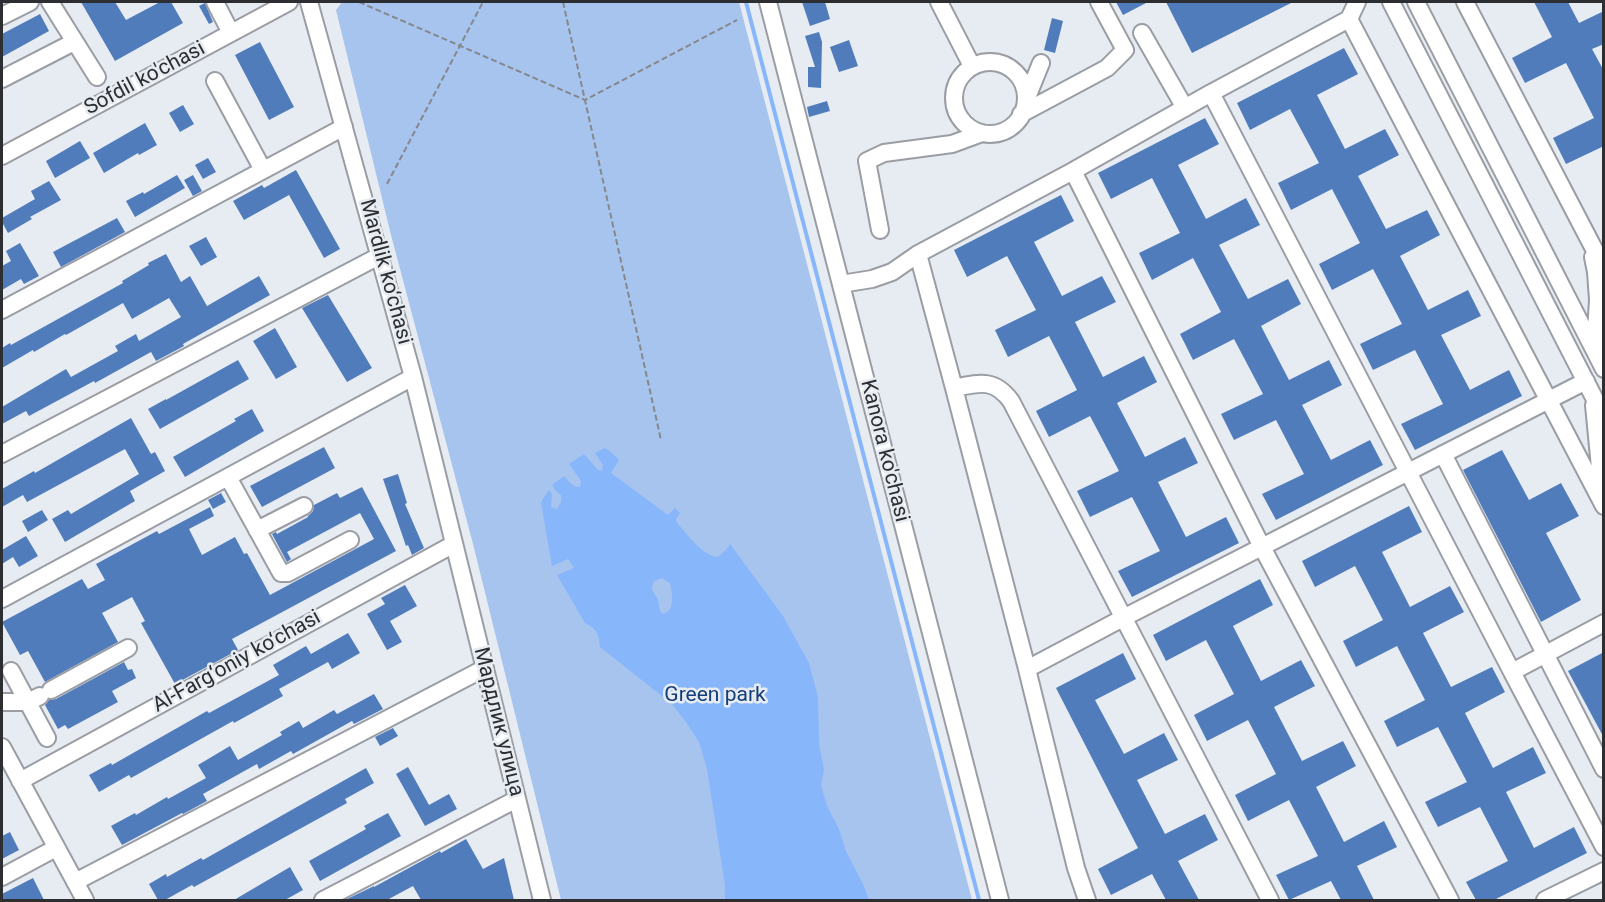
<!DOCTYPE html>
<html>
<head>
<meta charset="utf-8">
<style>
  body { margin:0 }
  #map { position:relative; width:1605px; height:902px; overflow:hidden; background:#e7ecf2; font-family:Roboto,sans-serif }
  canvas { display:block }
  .frame { position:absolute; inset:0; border:3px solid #2d2e31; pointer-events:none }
</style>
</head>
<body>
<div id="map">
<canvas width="1605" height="902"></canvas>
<div class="frame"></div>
</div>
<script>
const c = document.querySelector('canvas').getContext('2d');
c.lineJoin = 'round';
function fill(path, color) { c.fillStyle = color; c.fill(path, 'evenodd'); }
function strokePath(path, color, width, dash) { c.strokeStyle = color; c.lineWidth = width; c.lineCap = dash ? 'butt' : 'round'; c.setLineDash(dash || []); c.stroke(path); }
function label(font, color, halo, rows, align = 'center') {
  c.font = font + ' Roboto,sans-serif'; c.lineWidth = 5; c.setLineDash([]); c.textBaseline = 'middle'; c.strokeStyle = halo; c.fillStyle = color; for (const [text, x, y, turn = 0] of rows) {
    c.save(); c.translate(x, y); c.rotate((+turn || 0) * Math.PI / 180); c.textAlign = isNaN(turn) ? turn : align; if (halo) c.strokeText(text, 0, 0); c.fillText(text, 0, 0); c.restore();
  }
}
fill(new Path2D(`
  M342 2H739L972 900H561L473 544 391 235 336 10Z`), '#a7c4ef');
fill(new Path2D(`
  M605 448 611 452 619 460 611 473 668 515 675 508 680 513 676 519 677 523C686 533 704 557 718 557L726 550 730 544 783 616 809 663 818 697 819 744 824 770 821 785 827 806 839 829 846 851 864 886 869 900H725V885L707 769 699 742 686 722 672 704 600 647C599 635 597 629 585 623L557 575 574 568 568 559 552 566 541 502 549 490 552 494 551 507 557 509 561 502V495L556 491 552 485 564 476C568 480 573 488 580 487L581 481 569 464 584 454 598 470 602 471 603 465 595 453ZM662 578 670 583C672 594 676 610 663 614 657 609 660 606 658 600 655 591 649 593 654 581Z`), '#87b6fb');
strokePath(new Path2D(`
  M746 2 979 900`), '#87b6fb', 4);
fill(new Path2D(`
  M81 2H115L126 20 160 2H171L183 23 115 61Z
  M802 2H825L830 19 810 26Z
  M1116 2H1148L1123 15Z
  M1166 2H1293L1192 53Z
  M1534 2H1568L1579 23 1604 11V44L1592 49 1604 71V146L1566 164 1553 138 1594 118 1566 63 1525 83 1512 58 1552 37Z
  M205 3 213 22 209 24 199 6Z
  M40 14 49 31 2 57V34Z
  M1052 18 1063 21 1055 53 1044 50Z
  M819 32 822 42 821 88 808 87V67H815L805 36Z
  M849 40 858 66 839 72 830 47Z
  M260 42 294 107 269 120 235 55Z
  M1344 48 1358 74 1317 95 1345 149 1385 129 1399 155 1358 176 1386 229 1427 210 1440 235 1400 256 1428 310 1468 290 1481 316 1441 335 1470 390 1509 370 1522 396 1415 450 1401 424 1443 404 1415 350 1373 370 1360 344 1402 324 1373 269 1332 290 1319 264 1360 243 1332 189 1291 210 1278 183 1319 163 1290 109 1250 130 1237 103Z
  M827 101 830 111 809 117 807 107Z
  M183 105 194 124 180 132 169 113Z
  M1205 118 1219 144 1178 165 1206 219 1246 198 1260 225 1219 245 1248 299 1288 279 1301 304 1261 326 1289 380 1329 360 1342 385 1302 405 1331 460 1370 440 1383 465 1276 520 1262 494 1304 474 1276 420 1234 440 1221 414 1263 394 1234 339 1193 360 1180 334 1221 312 1193 258 1152 280 1139 253 1180 233 1152 178 1111 199 1098 173Z
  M145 123 157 145 139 155 138 153 104 173 93 153Z
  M80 141 90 158 55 178 46 161Z
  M208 158 216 172 203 179 195 165Z
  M296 170 340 249 324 258 289 195 244 220 233 201 262 185 264 188Z
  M177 175 185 188 135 217 126 201 143 192 144 194Z
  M193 175 202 191 193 196 184 180Z
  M49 181 61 200 30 217 32 219 8 233 2 222V218L35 199 31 191Z
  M1061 195 1074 221 1034 242 1062 296 1102 276 1116 302 1075 322 1103 377 1144 356 1157 382 1117 403 1145 457 1185 437 1198 463 1158 482 1186 537 1226 517 1239 543 1132 597 1118 571 1160 551 1132 497 1090 517 1077 491 1119 471 1090 416 1049 437 1036 411 1077 390 1049 336 1008 357 995 330 1036 310 1007 256 967 277 954 250Z
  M117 218 125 232 61 267 53 252Z
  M206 237 217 257 201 266 189 246Z
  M20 243 39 276 24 284 21 279 2 290V266L11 261 6 251Z
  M166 254 181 282 190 276 207 306 259 276 270 295 183 344 184 346 156 361 151 352 95 383 94 381 29 416 26 411 2 424V407L66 369 71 377 118 351 115 346 136 334 139 341 181 317 169 298 132 319 123 303 66 335 65 334 34 352 33 350 2 368V348L10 343 11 345 123 283 122 281 149 265 148 263Z
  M328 295 372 368 347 382 302 308Z
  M275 328 297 367 276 379 253 341Z
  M238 360 249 379 160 429 148 409 166 399V400Z
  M252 409 264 431 185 477 173 457 236 421 234 419Z
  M131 418 151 454 155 452 165 471 130 491 135 501 65 542 52 519 68 510 71 514 139 474 125 449 27 502 23 495 2 507V489L34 471 35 473Z
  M324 447 335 468 262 507 250 486Z
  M1502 450 1529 500 1561 483 1579 516 1546 533 1581 600 1541 622 1463 470Z
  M398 474 407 503 405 504 424 548 412 555 408 545 406 546 383 479Z
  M362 487 396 551 232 639 238 650 175 684 141 623 145 621 132 597 102 613 118 642 45 682 28 651 20 655 2 622 82 579 88 589 105 580 96 564 157 531 159 534 210 507 214 516 189 529 202 555 235 537 244 554 247 553 270 595 374 539 360 513 287 552 291 559 287 562 272 534 276 532 277 534 308 517V516L313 511 314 505 337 493 340 498Z
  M221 493 226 502 213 509 208 500Z
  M1409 506 1422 532 1382 552 1410 607 1450 586 1464 612 1423 633 1451 687 1492 667 1505 692 1465 713 1493 768 1533 747 1546 773 1506 792 1534 848 1574 827 1587 853 1494 900H1476L1466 882 1508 861 1480 807 1438 827 1425 802 1467 782 1438 727 1397 747 1384 721 1425 700 1397 646 1356 667 1343 641 1383 620 1355 566 1315 587 1302 561Z
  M42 510 48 520 28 532 22 521Z
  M26 536 38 556 19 567 13 557 2 564V550Z
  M1260 579 1273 605 1233 626 1261 681 1301 660 1315 686 1274 707 1302 761 1343 741 1356 766 1316 787 1344 842 1384 821 1397 847 1357 866 1374 900H1341L1331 881 1289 900 1276 875 1318 856 1289 800 1248 821 1235 795 1276 774 1248 720 1207 741 1194 715 1234 694 1206 640 1166 661 1153 635Z
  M405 585 417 606 390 621 402 642 387 650 367 614 385 604 381 598Z
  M348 633 360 653 332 669 328 662 279 689 283 696 234 723 233 721 131 778 129 775 99 792 89 775 111 763 112 765 207 711 209 713 279 675 273 665 306 646 311 654Z
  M1604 652V738L1568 671Z
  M1123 653 1136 679 1095 700 1124 754 1164 733 1178 760 1137 780 1165 834 1205 814 1218 840 1178 861 1199 900H1166L1152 874 1111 895 1098 869 1138 848 1056 688Z
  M124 662 128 670 132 669 136 678 112 691 118 702 68 729 65 725 58 729 45 705 49 700 56 699Z
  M374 694 383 709 354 724 352 721 293 754 291 751 259 769 257 764 203 794 207 801 183 814 182 813 122 845 111 826 135 813 136 815 167 797 168 799 206 778 198 765 230 746 238 760 282 735 280 732 299 721 303 728 334 710 337 714Z
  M393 728 398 736 380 746 375 737Z
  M408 767 429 805 449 794 457 809 425 826 396 774Z
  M366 768 374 783 345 799 347 803 194 887 192 885 165 900H158L149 884 166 874 167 877 201 858 203 860Z
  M388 813 401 836 320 881 309 861 366 829 364 826Z
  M10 832 19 850 2 859V836Z
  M466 839 483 869 504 858 514 900H421L413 886 387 900H345L374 886V887L440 851 441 853Z
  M290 867 303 890 285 900H234Z
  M33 878 44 900H2V894Z`), '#507cbc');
const minor = new Path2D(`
  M50 2 97 77
  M215 2 231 33
  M309 2 413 377 542 900
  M768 2 1000 900
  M939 2 972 66
  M1391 2 1604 417
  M1416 2 1604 369
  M1465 2 1604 268
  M2 16 30 2
  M1349 19 1604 506
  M1142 33 1185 108
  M954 98a36 36 0 1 1 72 0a36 36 0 1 1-72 0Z
  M2 79 74 42
  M215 81 263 170
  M1211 93 1512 672
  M1026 100 1041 63
  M1021 114 1107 68 1125 50 1099 2
  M2 156 289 2
  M1073 171 1262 547 1450 900
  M880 230 867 161 884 153 952 144 982 133
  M918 254 954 388C979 383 994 378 1011 401L1270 900
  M1593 257 1596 272 1598 300 1596 331 1599 351
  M841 284 872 279 892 272 918 254 1073 171 1211 93 1349 19 1357 2
  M2 310 344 127
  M954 388 1027 669
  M1594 405 1603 499
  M2 454 381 255
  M1443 454 1604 769
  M228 477 281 573H288L350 540
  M257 530 304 506
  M2 599 413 377
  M1604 623 1512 672 1604 847
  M11 671 47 738
  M51 690 128 648
  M2 702H28L40 696
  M2 747 85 900
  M20 781 454 544
  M2 877 56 848
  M75 882 485 668
  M323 900 517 799
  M1087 900 1076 868 1027 669 1123 618 1586 381
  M1545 900 1604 871`);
strokePath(minor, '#9a9ea4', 20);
strokePath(new Path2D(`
  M359 2 585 100 737 20
  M563 2 661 440
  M387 184 483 2`), '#85888c', 2, [6, 3]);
strokePath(minor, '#fff', 16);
label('21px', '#2d2e31', '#e7ecf2', [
  ["Sofdil ko'chasi",145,79,-28],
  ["Mardlik ko‘chasi",385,272,75],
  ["Kanora ko'chasi",884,451,76],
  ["Al-Farg‘oniy ko‘chasi",237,662,-29],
  ["Мардлик улица",498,722,76]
]);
label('21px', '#133e7a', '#e7ecf2', [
  ["Green park",715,696]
]);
</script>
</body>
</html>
